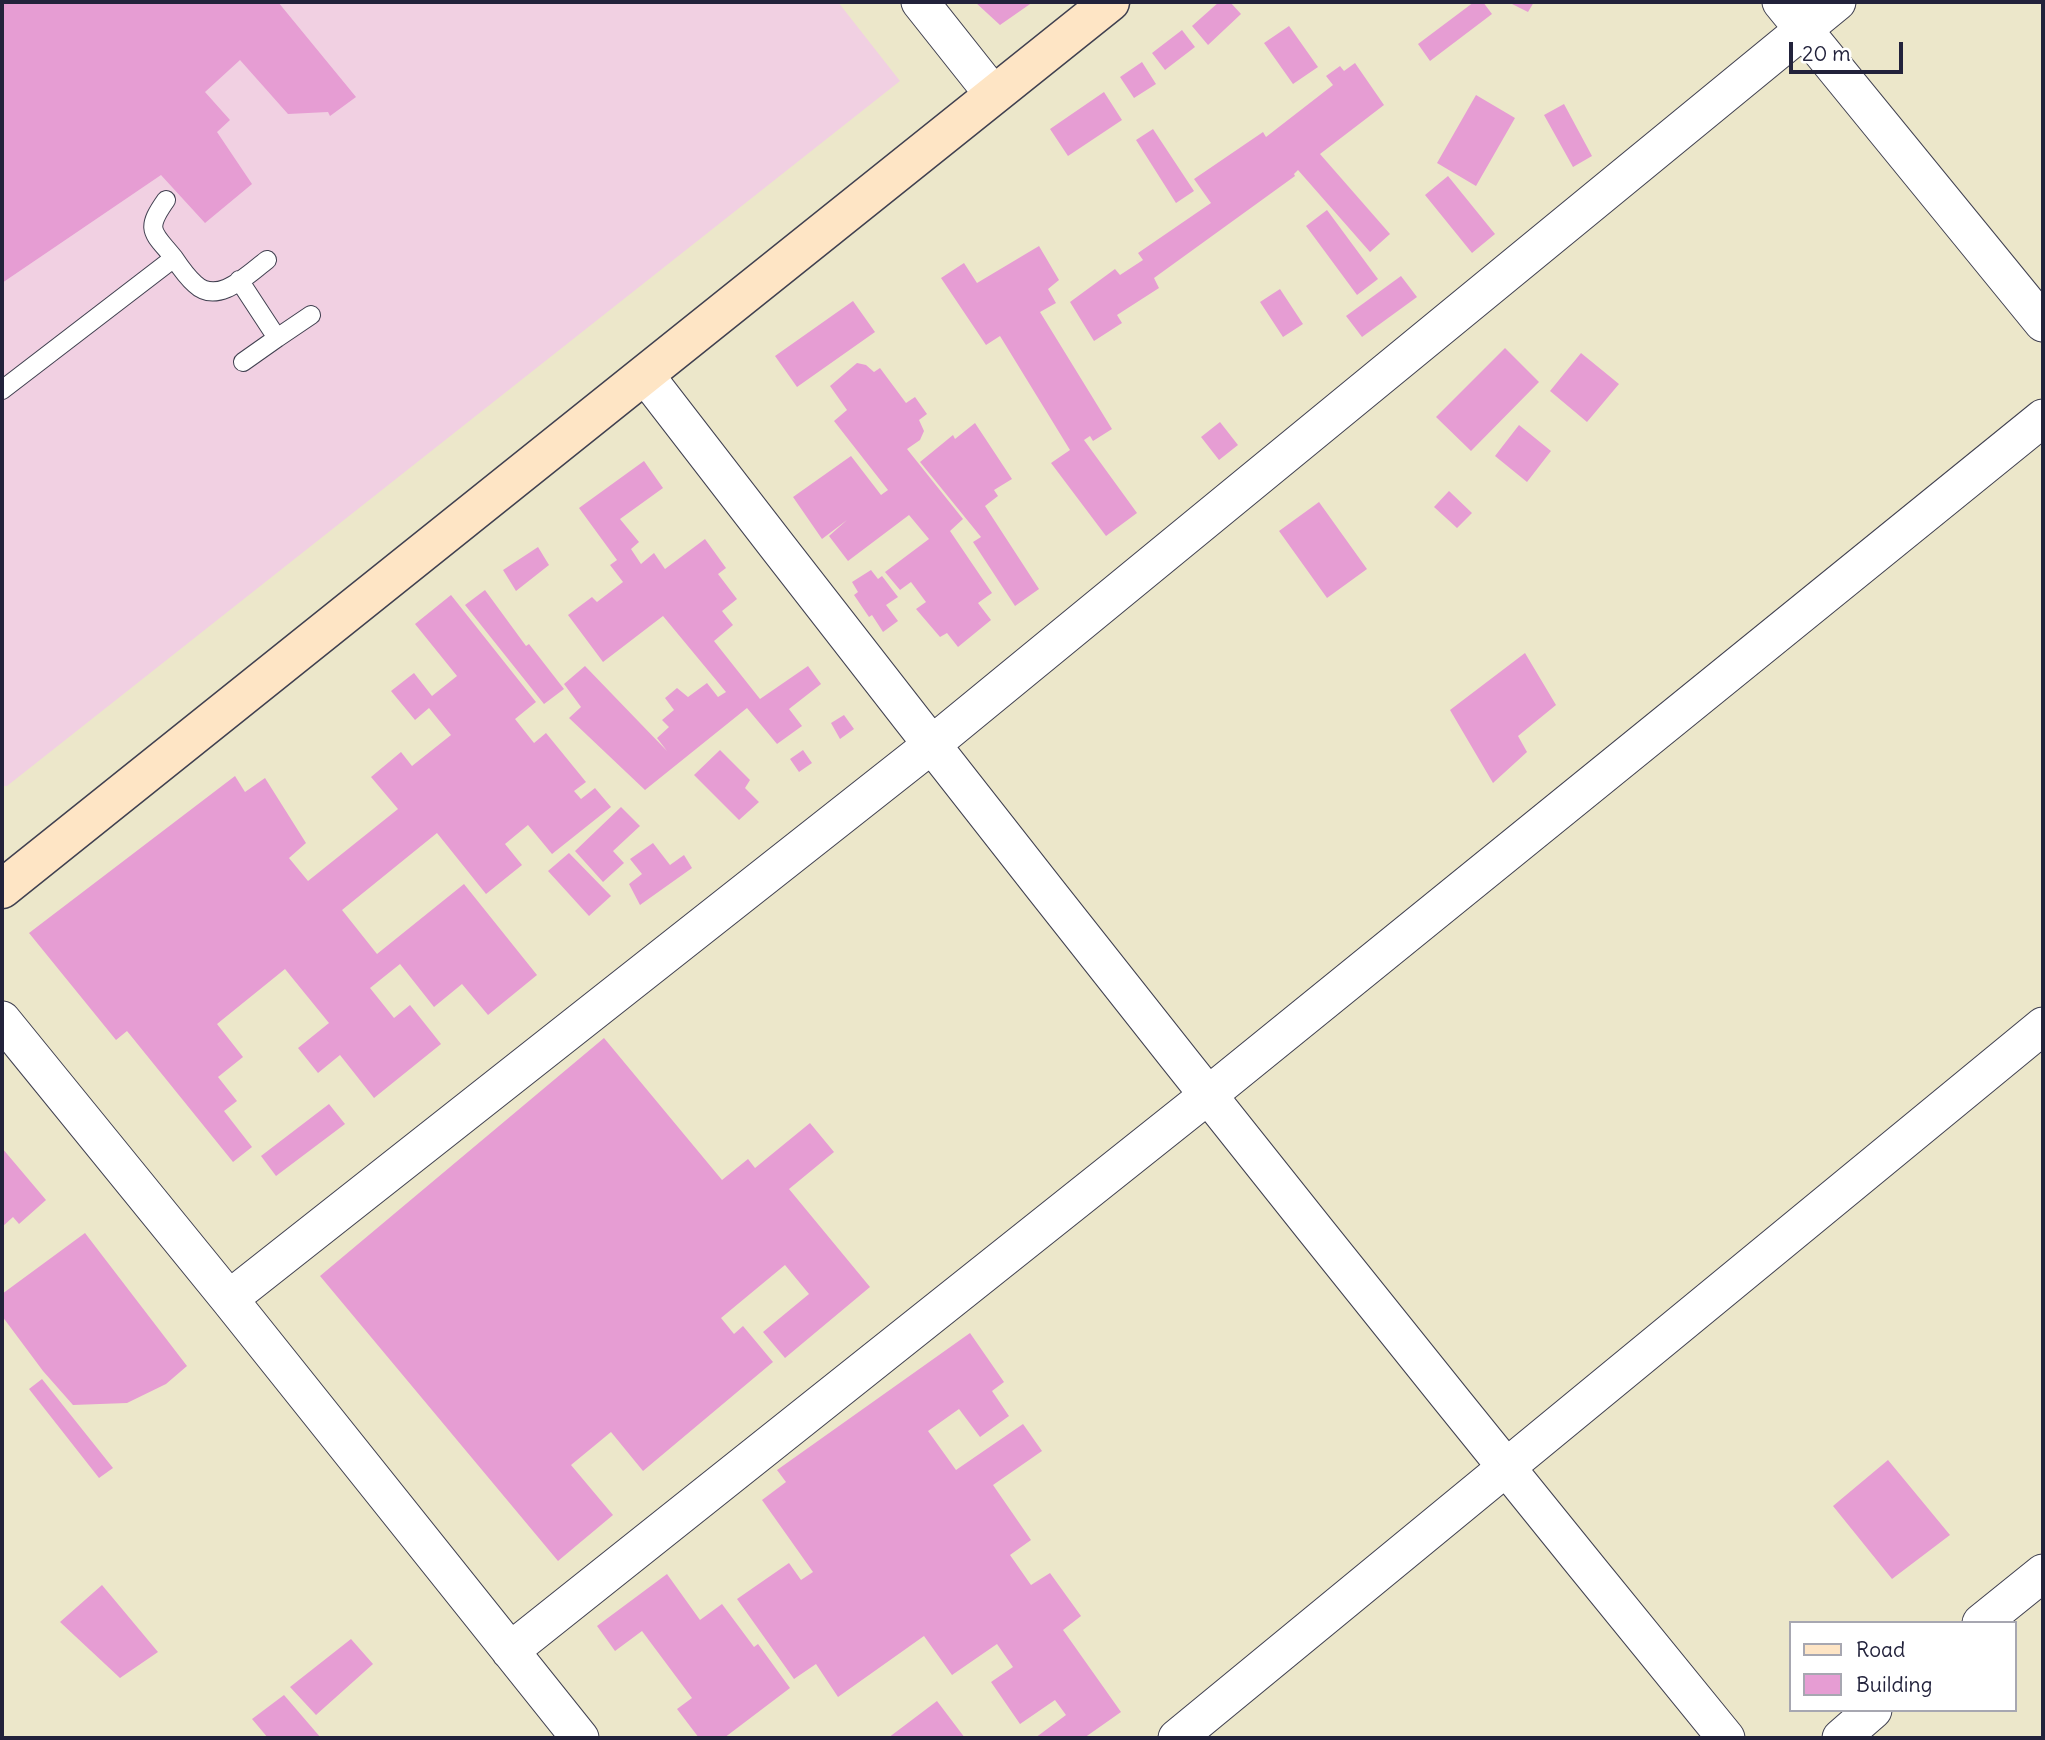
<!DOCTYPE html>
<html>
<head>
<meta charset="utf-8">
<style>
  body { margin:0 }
  #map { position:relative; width:2045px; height:1740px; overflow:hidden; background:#ece7ca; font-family:Delius,sans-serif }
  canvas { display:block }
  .frame { position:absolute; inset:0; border:4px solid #22223b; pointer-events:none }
  .legend { position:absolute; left:1789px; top:1621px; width:228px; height:91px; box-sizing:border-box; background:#fff; border:2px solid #a7a7b1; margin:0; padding:9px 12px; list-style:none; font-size:21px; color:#22223b }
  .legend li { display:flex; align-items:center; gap:14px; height:35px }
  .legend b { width:35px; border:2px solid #a7a7b1 }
  .scale { position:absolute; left:1789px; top:42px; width:114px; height:32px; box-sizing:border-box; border:4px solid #22223b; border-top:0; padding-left:9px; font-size:21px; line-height:24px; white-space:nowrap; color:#22223b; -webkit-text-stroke:5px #fff; paint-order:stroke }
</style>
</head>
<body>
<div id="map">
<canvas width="2045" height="1740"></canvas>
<div class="frame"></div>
<ul class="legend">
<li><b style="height:9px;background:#fee5c5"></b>Road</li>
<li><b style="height:19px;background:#e69dd3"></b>Building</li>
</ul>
<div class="scale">20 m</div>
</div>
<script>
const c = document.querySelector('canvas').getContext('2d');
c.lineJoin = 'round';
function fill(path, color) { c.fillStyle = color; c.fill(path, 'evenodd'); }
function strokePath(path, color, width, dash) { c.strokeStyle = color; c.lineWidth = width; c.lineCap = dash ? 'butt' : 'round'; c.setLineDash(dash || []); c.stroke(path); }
fill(new Path2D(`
  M2 2H838L900 81 7 786H2Z`), '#f1d0e2');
fill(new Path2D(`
  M2 2H278L356 97 330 116 328 112 288 114 240 60 205 92 230 120 217 132 252 184 205 223 161 175 2 283Z
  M975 2H1033L1000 25Z
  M1219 2H1230L1241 14 1208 45 1192 26Z
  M1474 2H1483L1492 14 1430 61 1418 44Z
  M1508 2H1534L1528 12Z
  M1289 26 1318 67 1293 84 1264 43Z
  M1182 30 1195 47 1165 70 1152 53Z
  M1142 62 1156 84 1134 98 1120 77Z
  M1355 63 1384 105 1320 154 1390 234 1370 252 1298 170 1294 174 1295 176 1154 278 1159 288 1117 315 1122 323 1094 341 1070 302 1115 269 1120 275 1143 260 1138 253 1211 203 1194 179 1263 132 1266 137 1333 85 1326 76 1340 66 1344 71Z
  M1104 92 1122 120 1068 156 1050 129Z
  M1476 95 1515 118 1476 186 1437 163Z
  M1564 104 1592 156 1573 167 1544 115Z
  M1153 129 1194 191 1176 203 1136 140Z
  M1448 176 1495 234 1472 253 1425 195Z
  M1327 210 1378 279 1357 295 1306 226Z
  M1039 246 1059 280 1048 289 1056 303 1040 312 1112 429 1093 441 1090 436 1084 440 1137 513 1106 536 1051 463 1070 450 1000 336 986 345 941 278 964 263 977 283Z
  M1401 276 1417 297 1362 337 1346 316Z
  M1280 289 1303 324 1283 337 1260 302Z
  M853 301 875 332 797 387 775 356Z
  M1505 348 1539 382 1471 451 1436 417Z
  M1581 353 1619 384 1587 422 1550 391Z
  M857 363 866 365 874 372 880 368 906 403 915 397 927 414 919 420 924 431 920 440 907 449 963 519 950 531 992 593 978 603 991 620 958 647 947 633 940 637 916 609 926 602 911 582 900 590 885 572 929 539 909 515 848 561 829 536 847 520 822 539 793 497 851 456 881 495 888 490 834 421 847 410 830 386Z
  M1220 422 1238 445 1219 460 1201 437Z
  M975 423 1012 479 994 490 998 496 985 506 1039 589 1015 606 973 542 981 537 920 462 953 435 955 439Z
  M1519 425 1551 451 1527 482 1495 456Z
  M644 461 663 488 620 519 639 542 631 549 641 564 654 553 665 569 705 539 726 568 718 574 737 599 722 611 733 625 714 641 760 699 808 666 821 684 789 709 802 726 777 744 747 708 645 790 569 718 581 707 564 684 585 666 667 751 657 738 669 727 662 720 674 710 665 698 677 688 688 697 707 683 718 697 726 692 663 616 603 662 568 615 592 597 597 602 623 582 610 565 617 560 579 508Z
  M1449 491 1472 513 1457 528 1434 507Z
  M1319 502 1367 569 1327 598 1279 531Z
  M538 547 549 565 516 591 503 570Z
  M871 570 878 579 882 576 898 597 886 605 898 621 883 632 872 615 869 617 854 595 858 592 852 582Z
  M485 590 526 646 529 644 564 689 544 704 465 605Z
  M451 595 536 702 515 719 534 743 546 733 586 782 574 791 581 799 595 788 611 807 552 854 528 825 505 844 522 865 486 894 437 833 342 910 377 954 464 884 537 975 488 1015 462 984 434 1007 400 964 370 988 394 1018 410 1005 441 1044 374 1098 340 1055 318 1073 298 1048 329 1023 285 969 217 1024 243 1057 218 1077 237 1101 224 1111 252 1147 233 1162 127 1031 116 1040 29 933 235 776 245 792 265 778 306 843 289 858 308 881 398 809 371 777 401 752 412 766 451 735 429 708 415 720 391 691 414 673 432 696 457 676 415 624Z
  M1525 653 1556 705 1518 736 1527 752 1493 783 1450 710Z
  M844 715 854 729 840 739 831 723Z
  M720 750 750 780 745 788 759 802 739 820 694 775Z
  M803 750 812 763 799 772 790 759Z
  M621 807 640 826 613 851 624 863 603 882 575 851Z
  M653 843 670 865 684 855 692 868 640 905 629 884 642 874 630 859Z
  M569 853 611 896 589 916 548 871Z
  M604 1038 722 1180 748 1159 755 1168 810 1123 834 1152 789 1189 870 1287 785 1358 763 1332 809 1294 785 1265 721 1318 734 1334 743 1326 773 1362 643 1471 611 1432 571 1465 613 1515 558 1561 320 1276Z
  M329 1104 345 1124 276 1176 261 1156Z
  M2 1148 46 1200 19 1224 13 1217 2 1227Z
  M85 1233 187 1366 166 1384 127 1403 73 1405 43 1371 2 1316V1294Z
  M970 1333 1004 1382 992 1391 1009 1416 980 1437 959 1409 928 1431 956 1470 1023 1424 1042 1451 993 1485 1031 1540 1010 1555 1031 1585 1050 1573 1081 1616 1063 1630 1121 1712 1084 1738H1035L1066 1715 1055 1700 1020 1724 991 1682 1013 1667 997 1644 952 1675 924 1636 838 1697 816 1664 794 1679 737 1599 789 1563 801 1580 813 1572 762 1500 786 1482 777 1470Z
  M42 1379 113 1468 99 1478 29 1389Z
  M1888 1460 1950 1535 1892 1579 1833 1506Z
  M667 1574 700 1620 722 1604 754 1647 758 1644 790 1688 724 1738H699L677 1709 692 1698 642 1631 615 1651 597 1626Z
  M102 1585 158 1652 120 1678 60 1622Z
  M351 1639 373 1664 316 1715 290 1687Z
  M284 1695 321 1738H268L252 1719Z
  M937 1701 965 1738H888Z`), '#e69dd3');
const lane = new Path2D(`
  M166 200C144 231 153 232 174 258
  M239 280 277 338 311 315
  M243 362 277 338
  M2 390 174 258C180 267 187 277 195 284 218 306 248 274 267 260`);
const street = new Path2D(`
  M920 2 993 94
  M1781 2 2043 323
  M645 375C999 835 1359 1289 1726 1738
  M2 1020 229 1299 580 1738
  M229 1299 930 746 1837 2
  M1981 1623 2043 1573
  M510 1651 1207 1096 2043 418
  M1177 1738 2043 1026
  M1841 1738 1873 1710`);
const secondary = new Path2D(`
  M2 889 1110 2`);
strokePath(lane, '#404050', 20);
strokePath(street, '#404050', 39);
strokePath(secondary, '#404050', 41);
strokePath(lane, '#fff', 18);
strokePath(street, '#fff', 37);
strokePath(secondary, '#fee5c5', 38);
</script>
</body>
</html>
